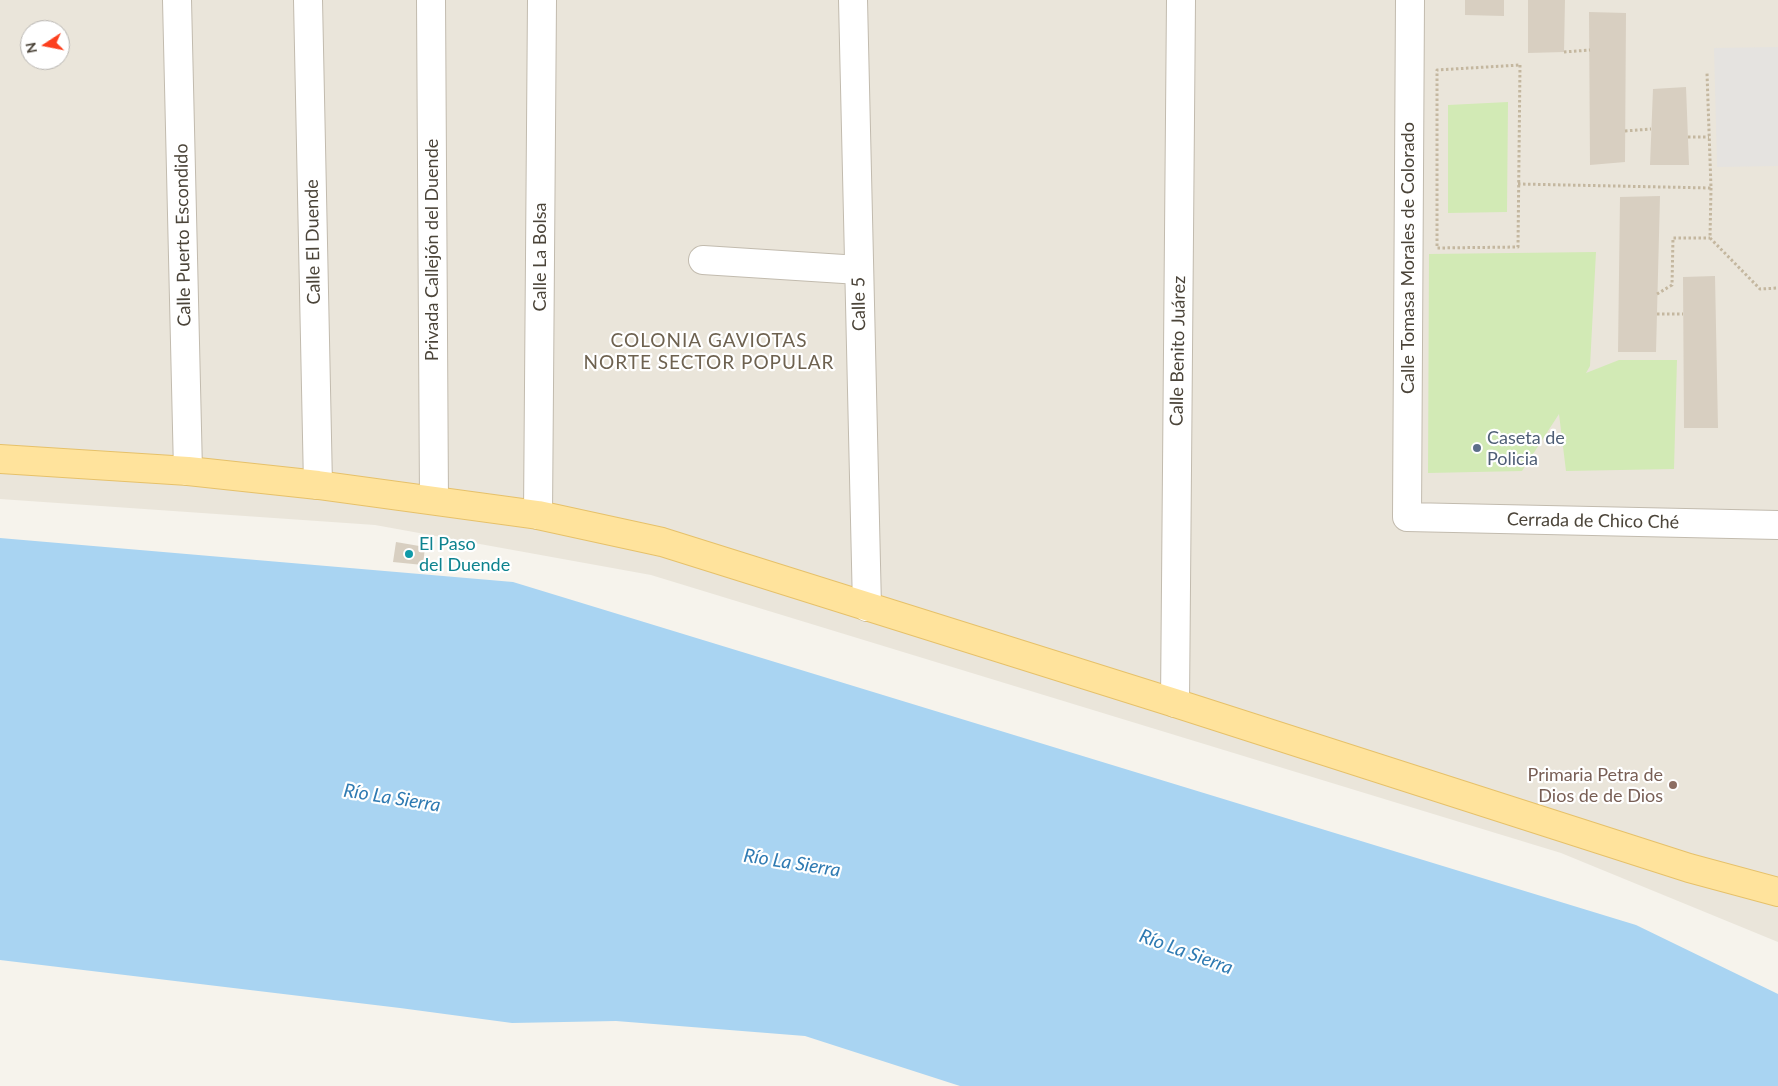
<!DOCTYPE html>
<html>
<head>
<meta charset="utf-8">
<style>
  body { margin:0 }
  #map { position:relative; width:1778px; height:1086px; overflow:hidden; background:#f6f3ec; font-family:Lato,sans-serif }
  canvas { display:block }
  .north { position:absolute; left:20px; top:20px; width:50px; height:50px; box-sizing:border-box; background:#fff; border:1px solid #b7b4b0; border-radius:50%; rotate:259deg; font-size:14px; font-weight:700; line-height:20px; text-align:center; color:#4b4439 }
  .north::after { content:''; display:block; margin:auto; width:18px; height:22px; background:#fc3f1d; clip-path:polygon(50% 0,100% 100%,50% 72%,0 100%) }
</style>
</head>
<body>
<div id="map">
<canvas width="1778" height="1086"></canvas>
<div class="north">N</div>
</div>
<script>
const c = document.querySelector('canvas').getContext('2d');
c.lineJoin = 'round';
function fill(path, color) { c.fillStyle = color; c.fill(path, 'evenodd'); }
function strokePath(path, color, width, dash) { c.strokeStyle = color; c.lineWidth = width; c.lineCap = dash ? 'butt' : 'round'; c.setLineDash(dash || []); c.stroke(path); }
function label(font, color, halo, rows, align = 'center') {
  c.font = font + ' Lato,sans-serif'; c.lineWidth = 4.5; c.setLineDash([]); c.textBaseline = 'middle'; c.strokeStyle = halo; c.fillStyle = color; for (const [text, x, y, turn = 0] of rows) {
    c.save(); c.translate(x, y); c.rotate((+turn || 0) * Math.PI / 180); c.textAlign = isNaN(turn) ? turn : align; if (halo) c.strokeText(text, 0, 0); c.fillText(text, 0, 0); c.restore();
  }
}
fill(new Path2D(`
  M0 0H1778V942L1561 853 651 575 375 525 0 499ZM30 30H60V60H30Z`), '#eae5da');
fill(new Path2D(`
  M1508 102 1507 212 1448 213V105Z
  M1596 252 1590 366 1586 373 1619 360H1677L1674 469 1566 471 1559 414 1522 471 1428 473 1429 254Z`), '#d2eab5');
fill(new Path2D(`
  M1778 47V166L1717 167 1714 48Z`), '#e5e3e0');
fill(new Path2D(`
  M0 538 513 582 1636 925 1778 994V1086H960L805 1036 616 1021 512 1023 400 1008 0 960Z`), '#a9d4f2');
fill(new Path2D(`
  M1465 0H1504V16L1465 15Z
  M1528 0H1565L1564 52 1528 53Z
  M1589 12 1626 13 1625 162 1590 165Z
  M1686 87 1689 165H1650L1653 89Z
  M1660 196 1656 352H1618L1620 197Z
  M1715 276 1718 428H1684L1683 277Z
  M396 542 425 547 423 565 393 562Z`), '#d8cfc1');
const minor = new Path2D(`
  M177 0 188 471
  M308 0 318 485
  M431 0 434 500
  M853 0 867 607
  M1410 0 1407 517 1778 525
  M703 260 859 270
  M538 515 542 0
  M1175 703 1181 0`);
const major = new Path2D(`
  M0 459 188 471 318 485 538 515 662 542 1175 703 1689 868 1778 892`);
strokePath(minor, '#c2bbae', 30);
strokePath(major, '#e6c16a', 30);
strokePath(new Path2D(`
  M1564 52 1590 50
  M1520 65 1518 247 1437 248V70Z
  M1625 131 1651 129
  M1688 137H1709
  M1518 184 1711 188 1707 73
  M1711 188 1710 238 1760 289 1778 288
  M1657 294 1672 285 1673 238H1710
  M1657 314H1683`), '#c4b79f', 3, [2.5, 2.5]);
strokePath(minor, '#fff', 28);
strokePath(major, '#ffe39c', 28);
for (const [x, y, r, color] of [
  [1477,448,5,"#5c6f8a"],
  [409,554,5,"#0f9aa8"],
  [1673,785,5,"#8d6e63"]
]) { const dot = new Path2D(); dot.arc(x, y, r, 0, 2 * Math.PI); c.fillStyle = color; c.fill(dot); strokePath(dot, '#fff', 2); }
label('18px', '#4b4439', '#fff', [
  ["Calle Puerto Escondido",183,235,-91],
  ["Calle El Duende",313,242,-91],
  ["Privada Callejón del Duende",432,250,-90],
  ["Calle La Bolsa",540,257,-90],
  ["Calle Tomasa Morales de Colorado",1408,258,-90],
  ["Calle 5",859,304,-91],
  ["Calle Benito Juárez",1178,351,-89],
  ["Cerrada de Chico Ché",1593,521,1]
]);
label('18px', '#4e5e75', '#fff', [
  ["Caseta de",1487,438],
  ["Policia",1487,459]
], 'left');
label('18px', '#0d838f', '#fff', [
  ["El Paso",419,544],
  ["del Duende",419,565]
], 'left');
label('18px', '#785e54', '#fff', [
  ["Primaria Petra de",1663,775],
  ["Dios de de Dios",1663,796]
], 'right');
c.letterSpacing = '1px';
label('19px', '#6e6250', '#fff', [
  ["COLONIA GAVIOTAS",709,341],
  ["NORTE SECTOR POPULAR",709,363]
]);
c.letterSpacing = '0px';
label('italic 19px', '#2e7ab2', '#fff', [
  ["Río La Sierra",392,798,9],
  ["Río La Sierra",792,863,9],
  ["Río La Sierra",1186,952,20]
]);
</script>
</body>
</html>
